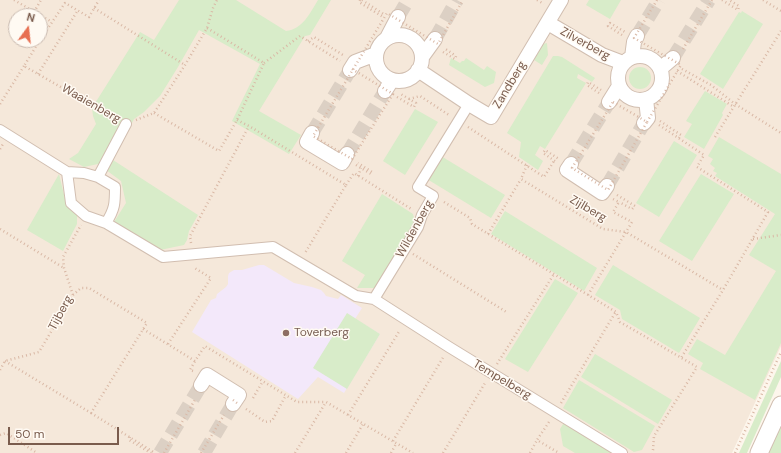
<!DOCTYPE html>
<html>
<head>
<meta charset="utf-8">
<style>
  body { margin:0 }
  #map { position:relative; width:781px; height:453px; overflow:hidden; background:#fdf6ec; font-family:"DM Sans",sans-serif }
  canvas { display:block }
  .north { position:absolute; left:8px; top:8px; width:40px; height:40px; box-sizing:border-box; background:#fffaf3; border:1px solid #cabbb1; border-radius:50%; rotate:15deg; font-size:11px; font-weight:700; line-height:16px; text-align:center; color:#7a5c4d }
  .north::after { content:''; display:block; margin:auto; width:14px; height:18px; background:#e76f51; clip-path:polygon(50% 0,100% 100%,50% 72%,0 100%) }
  .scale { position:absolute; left:8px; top:427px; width:111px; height:18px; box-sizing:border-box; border:2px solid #7a5c4d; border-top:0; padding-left:5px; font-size:12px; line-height:14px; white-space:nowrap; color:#7a5c4d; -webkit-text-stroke:3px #fffaf3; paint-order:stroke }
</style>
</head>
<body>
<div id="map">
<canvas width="781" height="453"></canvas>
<div class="north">N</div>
<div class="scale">50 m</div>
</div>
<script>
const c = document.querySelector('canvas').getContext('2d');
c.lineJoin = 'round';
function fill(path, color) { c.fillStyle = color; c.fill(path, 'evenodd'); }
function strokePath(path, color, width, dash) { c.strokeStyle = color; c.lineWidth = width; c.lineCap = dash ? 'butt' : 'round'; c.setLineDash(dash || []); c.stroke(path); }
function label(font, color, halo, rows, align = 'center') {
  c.font = font + ' "DM Sans",sans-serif'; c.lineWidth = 3; c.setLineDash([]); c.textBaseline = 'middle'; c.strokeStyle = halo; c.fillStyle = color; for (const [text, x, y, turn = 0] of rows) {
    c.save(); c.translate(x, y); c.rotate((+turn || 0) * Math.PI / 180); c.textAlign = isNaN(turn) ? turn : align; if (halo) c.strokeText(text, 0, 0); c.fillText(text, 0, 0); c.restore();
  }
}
fill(new Path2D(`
  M0 0H781V346L732 453H0ZM16 16H40V40H16Z`), '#f5e8da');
fill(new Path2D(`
  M259 265H264L294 283 312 287 321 290 324 293 326 296 338 299 341 295 362 308 355 319 380 334 344 393 318 377 298 399 192 332 211 300 216 298 217 294 226 287 228 284V276L229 273 234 270H242Z`), '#f3e8fa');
fill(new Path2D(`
  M179 0H236L286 31C303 29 310 13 318 0H331L310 35 305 36 259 111 301 135 289 154 232 121 260 64 199 30 178 67 160 96 144 112 134 119 113 160 198 215 189 231 187 240 184 245 160 250 114 222 126 203 121 181 98 164 84 167 69 159 78 153 96 124 93 116 92 108 140 32 154 40Z
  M589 0H621L610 19 586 5Z
  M742 11 763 24 723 89 700 74 739 12 741 13Z
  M547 43 548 55 542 65 534 60 543 44Z
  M553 56H558L562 57 595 78 592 82 578 74 577 78 586 83 545 149 540 146 535 155 543 161 538 170 519 157 521 142 507 133Z
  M451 58 460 63 462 61H464L466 58 484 70 487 66 496 72 494 83 485 87 449 65Z
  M629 78a11 11 0 1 1 22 0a11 11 0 1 1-22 0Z
  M705 91 727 104 722 113 723 115 704 149 684 137 692 124 686 121Z
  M415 109 438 122 405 175 383 161Z
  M719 137 781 174V343L755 400 700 369 703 363 688 354 697 339 725 355 776 271 749 255 775 214 715 176 717 173 713 171 715 168 710 164 713 159 708 156Z
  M674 141 697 155 659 217 636 203Z
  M441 156 505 195 491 218 427 179Z
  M59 174 67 207 77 214V224L63 251 27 230Z
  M701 174 734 194 692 261 659 241Z
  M382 194 413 214 416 226 377 288H357L365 275 342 261Z
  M505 211 597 268 584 291 491 234Z
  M613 265 700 318 679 353 622 319 620 310 595 295Z
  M555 279 578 293 528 372 505 359Z
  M347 313 380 334 347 389 313 368Z
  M595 354 672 400 658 424 581 377Z
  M781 361V377L747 453H739Z
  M579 380 655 426 642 450 634 452 563 408Z
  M781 418V453H764Z
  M565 421 616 453H575L563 446 560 429Z`), '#d8ecc9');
strokePath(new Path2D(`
  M398 17 408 0
  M637 36 659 0
  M435 39 457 0
  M673 58 709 0
  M312 133 350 70
  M347 154 385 91
  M571 164 609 102
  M607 186 644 123
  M160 453 201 385
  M204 453 233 404`), '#dcd0c4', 14, [14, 7]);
const pedestrian = new Path2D(`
  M0 130 67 172 71 203 86 216 106 223 163 257 273 247 356 296 374 299 449 347 622 453
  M67 172 84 173 98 177 126 124
  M98 177 115 187C115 203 115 209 106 223
  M374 299 418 227 422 215 433 196 418 187 469 104`);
const minor = new Path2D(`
  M548 23 602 55 623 63
  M376 58a23 23 0 1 1 46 0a23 23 0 1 1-46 0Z
  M387 38 398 17
  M618 78a22 22 0 1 1 44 0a22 22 0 1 1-44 0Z
  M422 57 435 39
  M632 57 634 42 637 36
  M660 69 673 58
  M350 70 355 62 376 54
  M418 70 469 104 491 117 561 0
  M385 91 392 80
  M609 102 619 86
  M644 123 648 118 646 99
  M312 133 307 142 342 163 347 154
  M571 164 567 170 602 193 607 186
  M201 385 207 375 239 395 233 404`);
const tertiary = new Path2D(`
  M759 453 781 405`);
strokePath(pedestrian, '#d1beb0', 12);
strokePath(minor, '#d1beb0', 16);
strokePath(tertiary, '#d1beb0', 19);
strokePath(new Path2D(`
  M14 0 52 22
  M360 0 359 2 383 17
  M362 0 385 15
  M537 0 544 4
  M722 0 738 10 739 6 729 0
  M763 0 781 11
  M94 8 185 65
  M34 12 41 0
  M622 35 608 26 610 23 625 32
  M40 40 24 66 115 118
  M40 40 65 3 89 17 99 0
  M308 41 314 37 343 55
  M683 49 712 0
  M443 52 455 59 456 56 444 48
  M264 63 300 36 340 61
  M682 69 711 85 735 104 781 133
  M677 71 734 107
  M38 74 78 10
  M599 93 587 85 588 82 601 90
  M397 97 414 107 416 103 399 93
  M409 99 420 96 449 115
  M0 104 24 66
  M154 113 219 151 237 120 264 63 207 28
  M136 120 154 113 185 65 207 28 213 8 217 0
  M237 120 249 126 346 185 305 253
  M660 121 681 135 679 138
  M659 125 704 155 697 167 768 212 723 290 681 358
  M468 127 544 177 554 161
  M715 137 781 31
  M0 149 3 144
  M555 161 543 153 545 150 559 159
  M356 165 371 174 372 172 358 163
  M527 165 521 179 603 229 626 232 723 290
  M358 176 361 168
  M346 185 354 173 413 210
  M617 195 635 206 632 209 619 202
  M444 202 470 218 472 224 616 312 620 322 697 367 654 436 653 450 652 453
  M0 229 64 268
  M488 234 521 179
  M753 239 781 235
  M191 243 190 236 249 126
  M413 254 508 313
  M588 295 632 222 613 212 619 202 613 199
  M143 329 195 361 205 346 297 402H326
  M168 344 211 278 193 267
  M5 361 91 413 147 323 89 288H81L73 295
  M497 364 554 274
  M0 370 5 361 39 352 73 295 64 268 63 257 81 225
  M193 371 190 370 195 361
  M253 398 263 381
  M561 403 615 313
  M246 409 265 422 272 421 286 395
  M91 413 155 453
  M348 415 400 330
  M549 422 537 440 559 453
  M0 435 6 433 37 453
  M130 437 129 440 151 453
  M393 441 444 356
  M164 453 196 398
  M201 453 224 415
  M295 453 326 402 413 453
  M346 453 363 424
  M391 453 396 444
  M443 453 485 383
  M530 453 537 440
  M735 453 781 352`), '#d9b8a5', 2.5, [1, 3]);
strokePath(pedestrian, '#fff', 10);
strokePath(minor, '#fff', 14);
strokePath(tertiary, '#fff', 17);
strokePath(new Path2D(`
  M352 69 393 94 352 159 313 136 387 13 438 44 463 0
  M613 102 647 122 608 190 572 168Z
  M647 122 681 65 634 38 657 0
  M233 400 237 403`), '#d9b8a5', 2.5, [1, 3]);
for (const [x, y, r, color] of [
  [286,333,4,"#8d6e63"]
]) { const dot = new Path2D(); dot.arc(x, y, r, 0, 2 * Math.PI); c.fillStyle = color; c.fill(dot); strokePath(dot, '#fffaf3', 1.5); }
label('12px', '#7a5c4d', '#fffaf3', [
  ["Zilverberg",585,44,29],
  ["Zandberg",510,85,-59],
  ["Waaienberg",91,104,30],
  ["Zijlberg",588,209,30],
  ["Wildenberg",415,229,-61],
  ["Tijberg",61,313,-62],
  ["Tempelberg",502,380,31]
]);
label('12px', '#785e54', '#fffaf3', [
  ["Toverberg",294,333]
], 'left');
</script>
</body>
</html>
